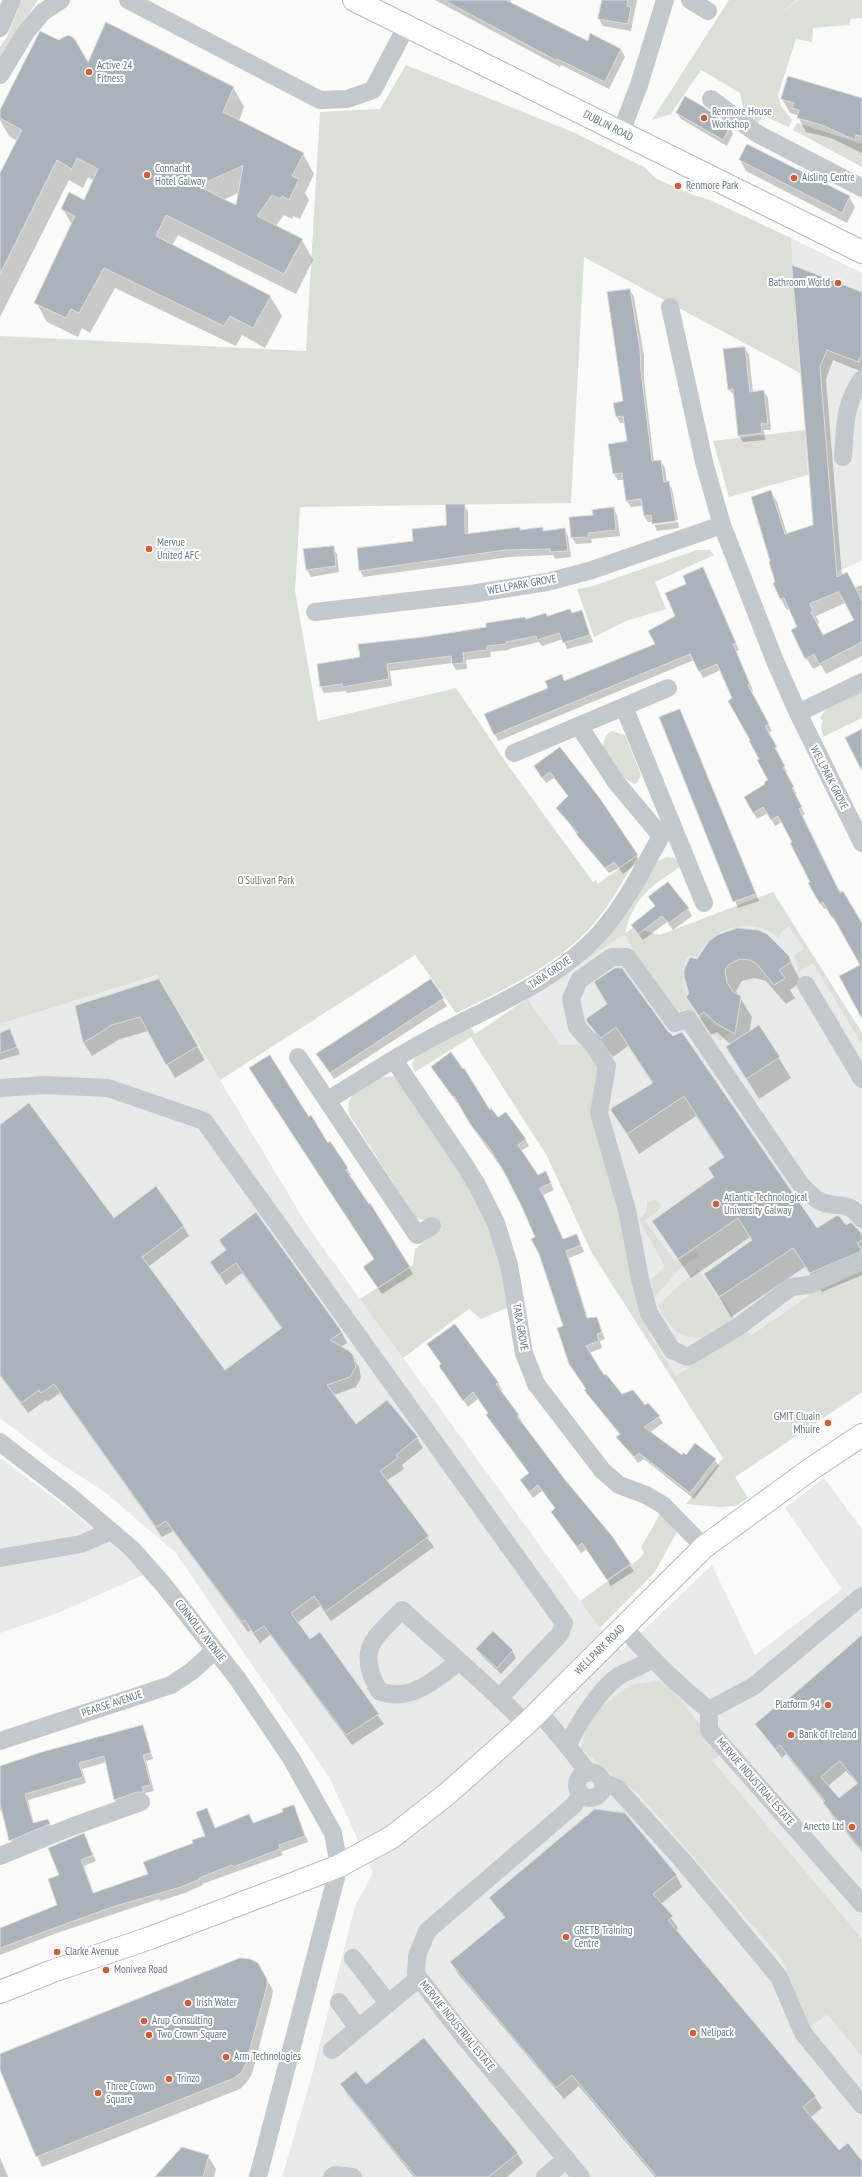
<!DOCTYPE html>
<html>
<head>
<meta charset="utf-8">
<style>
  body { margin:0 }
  canvas { display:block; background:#fafaf8 }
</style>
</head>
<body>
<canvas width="862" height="2177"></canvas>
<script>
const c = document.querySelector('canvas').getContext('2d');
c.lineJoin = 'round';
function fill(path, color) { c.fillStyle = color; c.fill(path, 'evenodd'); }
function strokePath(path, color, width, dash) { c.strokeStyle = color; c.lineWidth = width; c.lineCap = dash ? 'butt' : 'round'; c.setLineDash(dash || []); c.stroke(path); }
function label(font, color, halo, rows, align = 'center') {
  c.font = font + ' "PT Sans Narrow",sans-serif'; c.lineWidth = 4; c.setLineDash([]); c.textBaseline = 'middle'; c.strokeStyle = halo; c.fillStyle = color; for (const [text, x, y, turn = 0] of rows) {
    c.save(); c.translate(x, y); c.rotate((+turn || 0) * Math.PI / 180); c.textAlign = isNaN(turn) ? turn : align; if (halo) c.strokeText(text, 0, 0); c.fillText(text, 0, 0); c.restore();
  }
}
fill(new Path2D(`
  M791 238 862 273V561L817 580Z
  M773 892 862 1033V1392L735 1477 592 1253 547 1156 471 1037 633 928 660 935Z
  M157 975 310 1230 600 1628 621 1651 712 1565 755 1655 842 1589 785 1508 824 1478 862 1529V2177H282L311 2079 355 1906 373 1873 329 1777 175 1552 106 1493 51 1457 0 1418V1024Z
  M0 1458 74 1513 128 1558 143 1575 58 1613 0 1633Z`), '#e8e9e9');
fill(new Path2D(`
  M22 0H38L0 59V47L7 37Z
  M729 0H798L773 18 799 0H862V18L851 19 849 25 813 28 812 42 796 39 778 95 781 106 792 120 789 127 764 116 758 123 745 116 740 93 701 70 671 114 652 120Z
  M406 65 575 133 644 167 657 179 693 195 710 200 791 238 800 373 584 257 571 503 300 507 295 591 318 721 456 688 507 764 593 882 596 880 598 884 639 854C624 879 610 906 590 928 557 964 499 993 456 1013L415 955 220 1080 157 975 0 1024V336L306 351 320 112 380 109Z
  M797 123 862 144V167L793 130Z
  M805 430 808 475 729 497 713 441Z
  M697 550H710L714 555 655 582 666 609 626 621 594 637 577 589 590 587Z
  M862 691V718L823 737 821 726 823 720 820 719C825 704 849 697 862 691Z
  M612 731 625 735 641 775 637 783 634 784 624 778 603 749C603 741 605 734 612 731Z
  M666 857 674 858 682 865C651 888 635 894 625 933L633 928 660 935 773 892 862 1033V1044L813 963 799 972 794 955 804 949 789 926 780 933 779 938C754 915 709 927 697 957L689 955C680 967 682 980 687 994L685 997 699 1018 705 1017 714 1025 730 1032 720 1041 685 1009 677 1012 633 950 625 934 581 963 658 861Z
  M527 999 560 1045C576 1044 583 1044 596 1054L646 1320 651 1337 676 1376 746 1331 752 1335 835 1278 862 1267V1392L735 1477 748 1498 735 1506 720 1507 686 1504 723 1458 592 1253 547 1156 471 1037 415 1072 412 1064 416 1056 471 1028 475 1034Z
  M393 1076 397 1079 460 1169 496 1240 509 1307 481 1319 469 1309 403 1358 360 1299 413 1265 415 1249 441 1229 433 1217 426 1220 417 1219 350 1116C340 1094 374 1076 393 1076Z
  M655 1200 660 1204 661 1208 645 1221 675 1262 696 1250 699 1256 680 1268 655 1297 651 1280 665 1266 639 1220 647 1211V1202Z
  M698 1269 722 1303 724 1301 735 1318C704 1346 677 1347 658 1305Z
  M661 1513 677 1532 654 1573 600 1628 580 1601 639 1559 644 1553 641 1547Z
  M664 1680 723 1753 712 1760 862 1939V2056L827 2014 810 2027 782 1959 638 1793 607 1771 581 1748 590 1716 630 1685Z`), '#dadfd7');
fill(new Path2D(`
  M435 0H510L513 5 589 43 590 35 621 50 625 57 609 89 561 65 560 67Z
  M603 0H637L631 31 603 26 599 19Z
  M88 64 233 87 244 107 239 121 303 154 314 174 305 193 309 200 300 219 293 216 292 219 284 215 276 226 302 240 313 260 296 294 178 235 172 246 270 296 282 316 265 348 242 335 236 346 115 288 90 333 82 328 78 337 47 322 36 302 72 225 63 209 85 202 94 181 88 177 83 188 69 180 0 317V175L17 141 9 136 0 120V112ZM240 192 237 207 223 200Z
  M782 99H862V153L831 138 806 132 797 115 790 113Z
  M677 113 730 127 733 134 727 146 681 119Z
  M740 160 849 197 855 207 847 223 746 171Z
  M793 267 862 294V372L833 360 826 379 842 576 854 588 862 585V656L826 674 821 665 813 669 806 658 798 628 790 609 787 610 781 599 774 583H776L771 491 777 502 787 534 814 526ZM845 603 855 621 823 636 817 624 819 623 816 616Z
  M630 290 634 297 644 356V379L654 462 661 461 665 468 667 483 669 482 672 489 678 520 654 523V525L678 522 679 528 657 531 653 522H648L644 516 643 506 631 507 627 501 624 480H618L614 474 628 442 625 423H620L617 417 624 402Z
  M745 348 749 355 753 392 764 391 768 398 771 430H764L765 440 743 442 739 436 734 396 729 389Z
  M464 505 468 511V535L519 528 520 531 542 528 544 531 565 529 568 536 571 557 555 559 553 555 509 557 363 577 360 570 447 526Z
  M613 508 617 515 620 536 591 539 592 543 576 544 572 538 594 516Z
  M333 547 337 554 339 572 311 577 307 570 304 550Z
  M706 575 739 650 736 651 753 691 751 692 772 731 768 733 779 754 778 755 787 772 785 774 797 794 794 795 805 814 802 816 831 874 830 875 862 926V1016V965L838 923H836L827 908 824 909 810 884 812 883 782 822 775 826 768 813 757 819 745 797 766 785 769 780 721 670 703 678 694 660 498 741 486 714 549 688 561 676 565 682 656 644Z
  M582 611 593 642 567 649 563 639 542 646 539 642 509 649V650L490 652 491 657 466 660 467 669 456 670 452 663 390 671 392 686 347 693 346 691 324 693 321 687 361 658 424 638Z
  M680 710 759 901 738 908 660 718Z
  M560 748 640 861 623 874 619 868 609 873 581 840 558 808 569 797 554 778 546 783 539 773Z
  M656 907 688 909 692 916 673 930 667 922 643 940 637 932Z
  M788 957 801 982 790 990 795 998 786 1004 766 981 754 978 742 981 736 991 752 1017 749 1033 759 1026 791 1078 759 1099 727 1047 731 1045 717 1032 711 1035 687 997 690 995 698 960Z
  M158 980 205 1060 175 1078 148 1031 120 1039 92 1056 84 1043 76 1007Z
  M431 981 447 1006 334 1079 322 1060Z
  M587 1019 666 1030 817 1230 846 1227 862 1236V1275L822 1292 805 1267 731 1317 705 1274 753 1241 750 1237 691 1278 653 1222 715 1178 724 1158 696 1116 639 1154 612 1109 653 1084 628 1046 613 1057 599 1039Z
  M10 1031 20 1054 0 1060V1034Z
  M436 1073 490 1111 525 1139 529 1146 521 1151 537 1176 549 1179 554 1190 543 1195 563 1240 577 1235 584 1252 569 1258 588 1319 597 1318 605 1339 600 1341 602 1348 589 1353 604 1376 621 1395 645 1406 648 1404 659 1417 663 1423 649 1433 682 1456 715 1460 719 1466 694 1499 644 1459 638 1463 622 1443 618 1437 620 1435 590 1397 586 1390 536 1237 507 1176 475 1131 459 1102 457 1103Z
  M0 1126 113 1219 183 1226 189 1236 148 1267 225 1372 282 1329 242 1273 226 1285 212 1263 227 1251 220 1240 256 1213 342 1333 347 1343 341 1347 352 1356 359 1367 361 1378 356 1387 334 1395 356 1425 417 1438 423 1448 402 1465 404 1469 386 1481 434 1547 331 1621 320 1606 297 1623 310 1640 320 1633 384 1724 352 1745 270 1635 260 1643 251 1630 248 1632 173 1531 162 1537 60 1393 47 1402 46 1400 28 1413 0 1376Z
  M327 1144 347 1169 351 1175 349 1176 368 1205 370 1204 413 1274 382 1294 368 1274 375 1260Z
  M440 1366 498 1383 502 1390 500 1391 518 1415 522 1422 521 1423 634 1571 611 1586 587 1549 581 1553 556 1518V1509L542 1491 533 1498 525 1487 521 1480 530 1474 491 1422 489 1414 478 1399 468 1407Z
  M493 1633 512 1651 516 1658 501 1674 482 1656 478 1649Z
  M862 1637V1852L830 1813 825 1803 786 1754 782 1758 756 1724 782 1706ZM846 1771 858 1784 839 1800 828 1786Z
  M143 1726 153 1759 146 1761 154 1791 145 1793 147 1798 119 1806 115 1800 107 1762 82 1769 86 1783 28 1800 34 1824 48 1820 51 1826 14 1846 0 1809V1767Z
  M293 1806 308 1842 281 1852 283 1855 202 1884 203 1885 185 1893 160 1901 159 1899 57 1933 0 1955V1929L58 1906 60 1876 84 1835 96 1861 84 1866 94 1894 149 1875 206 1836 207 1809 215 1828 253 1824 285 1813Z
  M676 1875 682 1887 661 1904 678 1928 675 1931 815 2097 822 2108 810 2118 839 2152 862 2162V2177H655L579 2086 564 2099 458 1974 452 1962 505 1918 491 1898Z
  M258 1964 273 1990 272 1997 252 2074 247 2082 240 2089 42 2167 0 2067V2055Z
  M341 2084 366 2086 517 2153 523 2163 507 2177H414L347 2094Z
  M208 2156 216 2169 214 2177H161Z
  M0 2157 8 2177H0Z`), '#0003');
const building = new Path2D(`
  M444 0H506L588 41 590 33 621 49 605 82 557 59 556 60Z
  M602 0H628L627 6 631 7 628 24 598 19Z
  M106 22 234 87 223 112 304 153 292 176 299 179 289 200 282 196 280 199 272 195 257 216 303 239 284 274 166 215 156 236 271 296 253 328 230 316 224 326 104 268 79 313 71 309 66 318 34 303 75 216 61 209 69 192 84 200 98 169 77 158 72 169 57 160 0 274V173L22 130 0 118V110L40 31 59 40 68 35 74 38 88 62ZM243 166 236 205 198 186Z
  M788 76 862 98V136L856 135 855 140 822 125 797 118 799 110 792 108 794 103 781 99Z
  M685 96 704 107 730 127 723 140 676 113Z
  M747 144 850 196 842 213 739 160Z
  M792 265 862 292V353L858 362 827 350 820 367 837 577 847 572 862 601V642L819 664 814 654 805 659 791 630 797 627 784 598 780 599 773 583 775 582 769 562 770 561 751 497 771 490 785 534 813 525ZM839 592 854 620 823 635 811 612 813 611 810 604Z
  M630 289 640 349 641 371 652 461 661 460 664 482 669 481 676 521 652 524 651 515 644 516 641 499 626 501 622 473 613 474 608 444 627 441 623 416 616 417 613 403 623 401 607 292Z
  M745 347 750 392 764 390 768 424 761 423 762 433 738 436 733 389 728 390 723 349Z
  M446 504H465V534L520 527V530L543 527V531L565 528 568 551 550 552V549L505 550 359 571 357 548 413 541 412 529 446 525Z
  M614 507 616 530 588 533 589 537 571 538 569 517 593 515 592 510Z
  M334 546 336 566 306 570 303 549Z
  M703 567 736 643 733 644 750 684 748 685 769 724 765 726 777 747 775 748 785 766 783 767 794 787 792 788 802 807 799 809 840 893 843 891 862 923V1019L839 976 860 965 833 917 832 918 823 902 820 904 808 883 810 882 790 843 792 842 778 816 771 820 763 807 753 813 744 797 765 784 764 782 768 780 757 760 759 759 749 741 750 740 728 701 732 698 717 664 699 672 690 654 494 735 484 714 548 688 545 681 562 674 564 681 655 644 648 631 675 616 665 593 686 584 683 576Z
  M570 609 572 613 582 610 590 635 563 643 559 633 537 640 536 636 506 642V644L487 646V650L463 653 464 663 452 664 451 656 387 664 389 679 343 687 342 684 320 687 317 664 360 657 358 644 424 637 486 627V623L525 617 526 619 546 613 547 616Z
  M680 709 756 894 733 902 659 717Z
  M862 729V771L845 738Z
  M560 747 599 797 638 855 619 868 614 862 605 868 576 834 578 833 556 808 568 796 550 772 542 778 534 766Z
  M668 882 689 908 669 923 662 916 638 934 631 925 655 906 648 897Z
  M738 928 758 930 767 934 789 956 791 962 779 970 785 978 774 985 757 964 750 960 739 959 728 965 725 970 727 982 733 992 741 996 735 1034 717 1024 704 1012 699 1016 686 997 689 994 684 977V970L690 957 697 959 709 941 717 935Z
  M615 968H622L667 1030 673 1036 682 1032 817 1228 836 1216H839L846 1225 851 1222 862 1234V1240L857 1243 862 1251 810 1273 793 1248 719 1297 704 1274 752 1240 738 1218 678 1259 652 1221 714 1177 708 1168 724 1157 684 1096 627 1134 610 1109 653 1083 616 1027 601 1038 587 1022 586 1019 607 1004 594 982Z
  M159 979 198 1046 166 1065 140 1017 112 1025 83 1043 75 1006Z
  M431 979 444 998 330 1073 316 1054Z
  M759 1025 780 1057 746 1079 726 1047Z
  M10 1029 17 1047 0 1053V1033Z
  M451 1052 463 1069 464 1068 490 1110 491 1108 498 1117 506 1112 526 1139 518 1145 538 1175 546 1171 551 1183 540 1188 563 1239 577 1234 581 1245 566 1251 587 1318 597 1317 602 1332 597 1334 599 1341 586 1346 604 1375 606 1374 622 1394 633 1390 645 1405 648 1403 660 1416 644 1427 682 1455 683 1452 686 1455 695 1443 716 1459 690 1493 639 1453 634 1457 616 1437 620 1434 584 1390 586 1389 569 1364 557 1328 563 1326 539 1254 531 1239 535 1237 521 1205 504 1172 490 1149 470 1124 454 1096 453 1097 431 1067Z
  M270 1055 309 1117 311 1115 328 1143 330 1141 348 1168 346 1170 369 1204 370 1203 410 1267 378 1288 363 1267 374 1259 249 1068Z
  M29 1103 114 1218 156 1186 184 1226 142 1257 225 1370 282 1328 236 1263 219 1275 210 1262 226 1250 219 1240 256 1212 342 1332 330 1340 349 1351 353 1355 356 1367 350 1377 327 1385 356 1424 387 1400 418 1437 396 1455 398 1458 380 1471 429 1536 325 1612 314 1596 291 1613 310 1639 320 1632 379 1714 346 1735 264 1626 253 1633 245 1620 242 1622 166 1521 156 1527 54 1384 41 1393 39 1390 21 1403 0 1375V1125Z
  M455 1324 499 1383 496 1384 519 1415 517 1416 566 1481 612 1536 631 1564 607 1580 582 1543 577 1547 551 1512 555 1508 538 1485 529 1492 520 1480 529 1473 486 1415 488 1413 473 1392 463 1401 439 1366 441 1364 427 1344Z
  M493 1631 513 1650 497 1668 476 1649Z
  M862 1635V1850L823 1803 825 1801 780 1745 775 1749 755 1724 781 1702 782 1704ZM840 1761 858 1783 839 1798 821 1777Z
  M143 1725 151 1753 143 1755 151 1785 142 1787 144 1792H137L114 1800 104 1756 79 1763 83 1777 25 1794 33 1823 48 1819 50 1824 9 1841 0 1803V1766L42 1752Z
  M294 1805 305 1836 279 1845 280 1849 233 1867 232 1865 199 1878 200 1879 181 1887 112 1907 0 1948V1928L57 1905 48 1879 59 1875 48 1848 84 1833 93 1855 81 1860 93 1893 148 1874 143 1862 193 1843 192 1840 205 1836 196 1812 207 1808 215 1828 249 1814 253 1823 283 1812 282 1809Z
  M595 1809 625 1813 677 1875 653 1894 673 1916 668 1920 816 2096 803 2107 839 2150 848 2143 862 2161V2177H657L572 2075 556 2088 450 1962 505 1917 489 1898Z
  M240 1958 250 1959 258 1963 267 1979V1986L246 2063 242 2072 234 2078 36 2157 0 2070V2054Z
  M424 2038 518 2153 488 2177H416L340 2084 356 2071 366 2084Z
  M182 2147 209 2155 203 2177H155Z`);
fill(building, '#aab3b9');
strokePath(building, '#dcdcda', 1);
const major = new Path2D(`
  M354 0 862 252
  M0 1992 53 1971 150 1938 290 1885 339 1866 392 1837 447 1794 526 1724 704 1547 811 1469 862 1435`);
strokePath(major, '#b5babe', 24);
strokePath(new Path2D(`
  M128 0 320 100 347 99 373 90 406 27
  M690 0 708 11
  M0 28 12 0
  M0 75 26 32 43 12 61 0
  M711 99 756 133 862 188
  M621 132 639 85 665 0
  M670 307 705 466 722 525 775 661 798 713 862 843
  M843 457C845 428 844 404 862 379
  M315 612 471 594 547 582 589 571 722 525
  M624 707 704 903
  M798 713 862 682
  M514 753 668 688
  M806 985 862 1079
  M298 1057 417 1235 432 1226
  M394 1060 466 1167 478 1187 496 1223 509 1265 524 1353 536 1384 602 1470 619 1485 646 1495 663 1505 704 1547
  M0 1088 45 1085 108 1088 204 1121 564 1623 560 1634 500 1697
  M328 1100C360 1081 392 1059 426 1041 485 1008 553 985 600 933 625 905 643 869 661 836L616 782 579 726
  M862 1219C846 1197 836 1211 818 1200 812 1197 806 1190 801 1185L688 1019 675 1023 627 957H612L579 980 571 999 577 1027 595 1047 607 1066 599 1113 627 1210 640 1279 649 1313 672 1350 688 1357 738 1327 791 1287 809 1285 862 1261
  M0 1442 71 1497 132 1549 163 1584 237 1678 291 1758 333 1833 339 1866 258 2177
  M0 1558 81 1544 111 1531
  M623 1627C650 1657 677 1685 709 1710
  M458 1662C435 1680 410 1703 379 1691 356 1650 373 1639 402 1610 444 1648 487 1684 526 1724
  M709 1710V1730L862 1904
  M709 1710 754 1686 862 1596
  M539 1711C555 1732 573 1751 588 1773
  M0 1741 171 1685 192 1671 215 1650
  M568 1745C577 1725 602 1685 622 1674 632 1669 643 1666 652 1659
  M577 1785a13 13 0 1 1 26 0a13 13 0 1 1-26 0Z
  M603 1782 617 1788 683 1861 779 1977 803 2033 862 2105
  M581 1794 574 1805 427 1931 417 1956 416 1973 419 1978 461 2033 581 2177
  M0 1856 71 1827 141 1802
  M353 1958 388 2003
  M339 2002 358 2028
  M332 2050 419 1978
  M332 2177 335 2175 353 2177
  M545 2177 567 2159`), '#c3c8cc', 18);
strokePath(major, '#fff', 22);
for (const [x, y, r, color] of [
  [89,72,4,"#e4572e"],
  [704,118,4,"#e4572e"],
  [147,175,4,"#e4572e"],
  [794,178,4,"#e4572e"],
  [678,186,4,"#e4572e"],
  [838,283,4,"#e4572e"],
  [149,549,4,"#e4572e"],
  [716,1204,4,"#e4572e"],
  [828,1423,4,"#e4572e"],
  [828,1705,4,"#e4572e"],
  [791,1735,4,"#e4572e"],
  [852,1827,4,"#e4572e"],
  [566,1937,4,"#e4572e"],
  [57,1952,4,"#e4572e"],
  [106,1970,4,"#e4572e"],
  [188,2003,4,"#e4572e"],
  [144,2021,4,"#e4572e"],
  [693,2033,4,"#e4572e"],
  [149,2035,4,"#e4572e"],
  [226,2057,4,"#e4572e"],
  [169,2079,4,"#e4572e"],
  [98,2093,4,"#e4572e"]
]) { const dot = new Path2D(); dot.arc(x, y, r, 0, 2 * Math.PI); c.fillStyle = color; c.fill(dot); strokePath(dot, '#fff', 1.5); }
label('11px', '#657683', '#fff', [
  ["Active 24",97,66],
  ["Fitness",97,79],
  ["Renmore House",712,112],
  ["Workshop",712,125],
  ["Connacht",155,169],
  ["Hotel Galway",155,182],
  ["Aisling Centre",802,178],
  ["Renmore Park",686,186],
  ["Bathroom World",830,283,"right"],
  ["Mervue",157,543],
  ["United AFC",157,556],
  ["Atlantic Technological",724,1198],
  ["University Galway",724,1211],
  ["GMIT Cluain",820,1417,"right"],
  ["Mhuire",820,1430,"right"],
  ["Platform 94",820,1705,"right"],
  ["Bank of Ireland",799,1735],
  ["Anecto Ltd",844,1827,"right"],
  ["GRETB Training",574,1931],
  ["Centre",574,1944],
  ["Clarke Avenue",65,1952],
  ["Monivea Road",114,1970],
  ["Irish Water",196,2003],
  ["Arup Consulting",152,2021],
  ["Nelipack",701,2033],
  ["Two Crown Square",157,2035],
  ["Arm Technologies",234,2057],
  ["Trinzo",177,2079],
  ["Three Crown",106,2087],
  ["Square",106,2100]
], 'left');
label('11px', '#657683', '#fff', [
  ["DUBLIN ROAD",608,126,27],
  ["WELLPARK GROVE",522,585,-10],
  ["WELLPARK GROVE",829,778,63],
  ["TARA GROVE",550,973,-34],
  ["TARA GROVE",520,1327,80],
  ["CONNOLLY AVENUE",200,1631,52],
  ["WELLPARK ROAD",600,1650,-45],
  ["PEARSE AVENUE",112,1704,-18],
  ["MERVUE INDUSTRIAL ESTATE",755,1782,49],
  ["MERVUE INDUSTRIAL ESTATE",457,2026,51]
]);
label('11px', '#687a64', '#fff', [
  ["O'Sullivan Park",266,881]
]);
</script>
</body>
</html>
